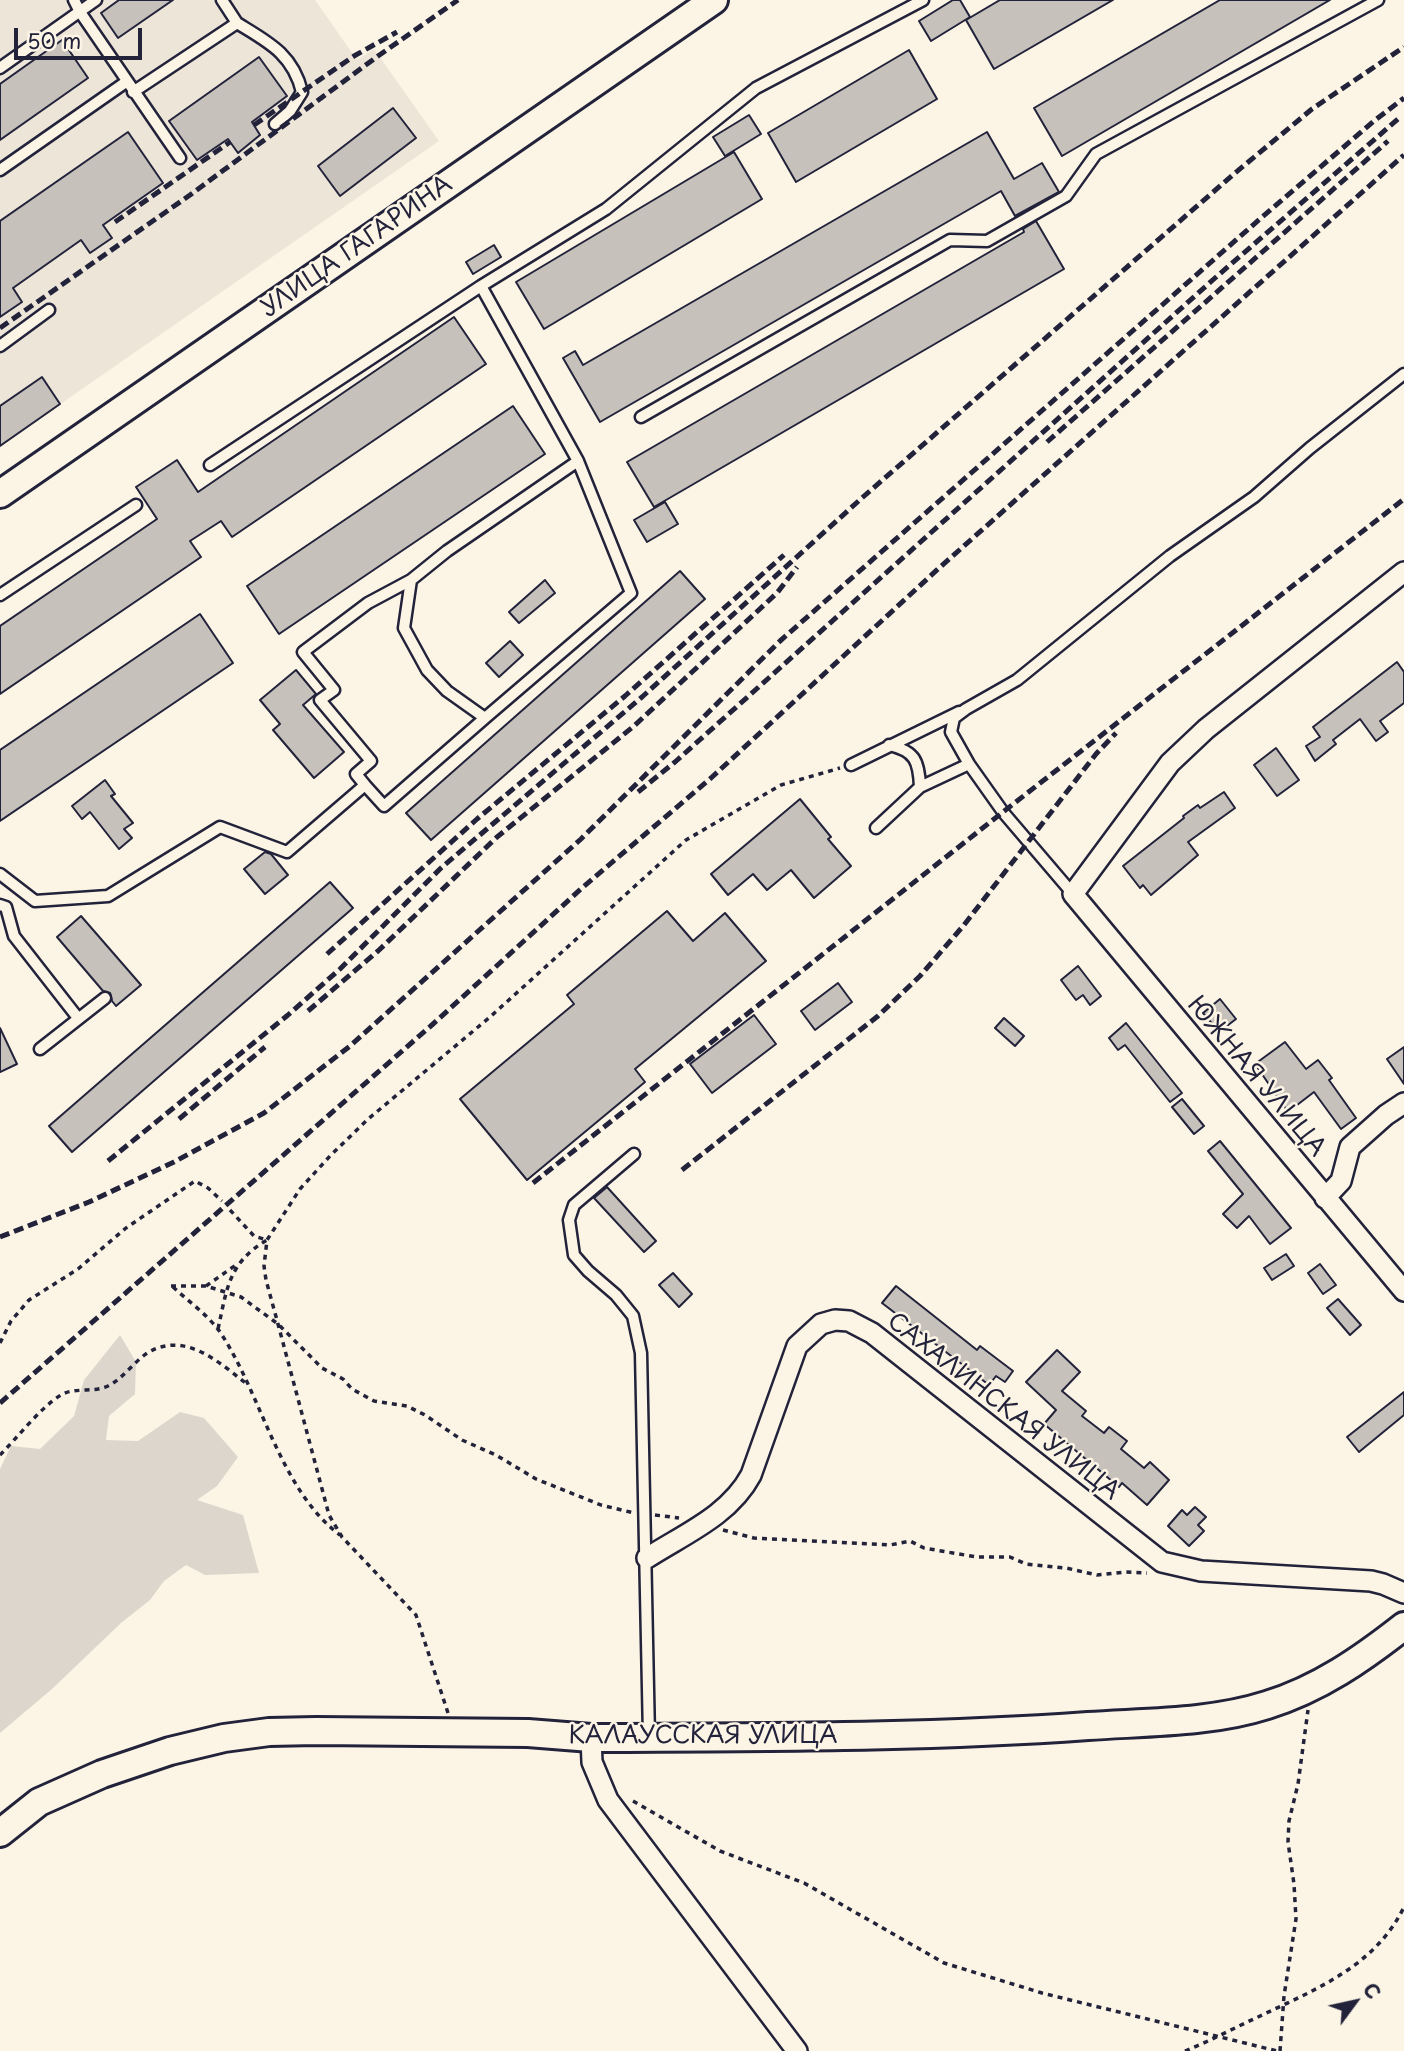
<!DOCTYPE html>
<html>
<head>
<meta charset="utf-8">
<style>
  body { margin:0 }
  #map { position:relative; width:1404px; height:2051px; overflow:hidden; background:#fcf5e5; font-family:"Playpen Sans",sans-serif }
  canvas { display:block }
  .north { position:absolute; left:1320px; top:1967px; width:70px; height:70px; -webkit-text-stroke:5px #fcf5e5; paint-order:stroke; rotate:57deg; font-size:19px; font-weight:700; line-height:28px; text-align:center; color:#22223b }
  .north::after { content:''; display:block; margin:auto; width:24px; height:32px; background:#22223b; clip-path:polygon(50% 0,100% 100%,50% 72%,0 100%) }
  .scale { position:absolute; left:14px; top:28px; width:128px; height:32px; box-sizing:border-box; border:4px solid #22223b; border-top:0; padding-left:9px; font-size:21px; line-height:24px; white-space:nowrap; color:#22223b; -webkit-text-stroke:5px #fcf5e5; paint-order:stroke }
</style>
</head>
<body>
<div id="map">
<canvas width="1404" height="2051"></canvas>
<div class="north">С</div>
<div class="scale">50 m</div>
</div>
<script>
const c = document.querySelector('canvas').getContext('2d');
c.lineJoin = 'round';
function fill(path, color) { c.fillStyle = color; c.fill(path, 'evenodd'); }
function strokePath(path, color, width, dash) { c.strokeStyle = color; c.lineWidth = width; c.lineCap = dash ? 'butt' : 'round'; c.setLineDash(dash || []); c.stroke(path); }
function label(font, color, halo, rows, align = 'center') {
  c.font = font + ' "Playpen Sans",sans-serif'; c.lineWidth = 5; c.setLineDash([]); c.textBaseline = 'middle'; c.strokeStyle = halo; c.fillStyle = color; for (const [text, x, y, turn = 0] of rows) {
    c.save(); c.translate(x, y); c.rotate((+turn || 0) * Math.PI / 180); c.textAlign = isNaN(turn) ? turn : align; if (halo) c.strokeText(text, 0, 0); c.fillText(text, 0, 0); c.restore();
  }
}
fill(new Path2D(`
  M0 0H315L357 60 374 49 439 141 0 446Z`), '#ece5d8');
fill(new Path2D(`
  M120 1335 136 1362 135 1394 109 1416 106 1440 138 1441 180 1412 204 1418 238 1457 217 1486 197 1500 243 1515 259 1573 205 1575 186 1565 164 1581 150 1600 121 1623 52 1689 0 1733V1469L11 1446 40 1449 74 1416 84 1380Z`), '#dcd6cc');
const building = new Path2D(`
  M119 0H173L118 38 101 13Z
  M953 0H960L970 17 931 41 919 21Z
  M1000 0H1113L994 69 966 20Z
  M1220 0H1330L1062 156 1034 108Z
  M62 40 88 78 0 140V84Z
  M909 50 937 99 796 182 768 133Z
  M259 57 287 96 252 122 260 135 238 153 228 139 197 160 169 121Z
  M393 108 416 138 340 196 318 166Z
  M749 115 761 134 725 156 713 137Z
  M128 132 163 183 103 225 112 238 90 253 81 240 13 288 22 302 0 317V221Z
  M987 132 1014 179 1042 163 1059 192 1015 216 1001 191 600 422 563 358 575 351 583 365Z
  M734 152 762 199 544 329 516 282Z
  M1036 221 1064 269 654 507 627 462 1024 232 1023 229Z
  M494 245 501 257 473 274 466 262Z
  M454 317 486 364 232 537 221 521 190 541 201 557 0 694V626L157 519 136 487 177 460 198 492Z
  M42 377 60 404 0 446V406Z
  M513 406 545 454 279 634 247 586Z
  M665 502 678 524 647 542 634 520Z
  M680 571 705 599 431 840 406 813Z
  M545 580 555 593 519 623 509 612Z
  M200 614 233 663 0 821V750Z
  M510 641 523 655 499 677 486 663Z
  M1397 662 1404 672V703L1380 721 1388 732 1376 741 1360 719 1333 740 1336 744 1315 761 1306 746 1320 737 1313 727Z
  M296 670 316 694 303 705 344 752 314 778 273 730 280 724 260 700Z
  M1276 748 1299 780 1277 796 1254 765Z
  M105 780 115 794 111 796 133 823 124 829 132 838 119 849 90 812 82 819 72 806Z
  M1224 792 1235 808 1188 842 1198 855 1151 895 1143 885 1140 888 1123 866 1184 818 1183 816 1198 805 1200 808Z
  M800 799 831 837 828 839 851 866 814 898 791 870 767 890 753 874 728 895 711 874Z
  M265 852 271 854 288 875 265 894 244 869Z
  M330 882 353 908 72 1152 49 1126Z
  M667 911 693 941 725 913 766 961 635 1069 645 1082 527 1180 460 1099 574 1004 567 995Z
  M81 916 141 985 116 1006 112 1001 110 993 103 991 57 937Z
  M1078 966 1101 996 1090 1005 1083 995 1076 1000 1061 980Z
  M838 983 852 1002 815 1030 801 1011Z
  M1220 999 1236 1019 1219 1032 1203 1013Z
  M754 1015 776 1044 712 1093 690 1064Z
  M1004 1018 1024 1036 1015 1046 995 1028Z
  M1126 1023 1182 1093 1170 1102 1125 1045 1118 1050 1109 1038Z
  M0 1028 17 1064 0 1072Z
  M1285 1042 1306 1069 1318 1060 1332 1078 1329 1080 1356 1118 1341 1129 1314 1092 1288 1112 1255 1064Z
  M1404 1047V1084L1387 1059Z
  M1182 1099 1204 1126 1194 1134 1172 1107Z
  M1220 1141 1291 1228 1270 1244 1249 1216 1237 1228 1223 1214 1243 1194 1208 1151Z
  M607 1187 656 1241 644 1252 594 1198Z
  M1286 1254 1294 1266 1272 1280 1264 1268Z
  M1320 1264 1336 1285 1323 1294 1308 1273Z
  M673 1273 692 1294 679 1307 659 1285Z
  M896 1286 977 1350 980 1346 1013 1371 1005 1382 996 1376 989 1385 882 1303Z
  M1338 1299 1361 1325 1350 1335 1327 1308Z
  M1057 1350 1080 1372 1062 1391 1086 1411 1082 1416 1104 1433 1109 1427 1127 1441 1121 1449 1144 1468 1150 1462 1169 1480 1147 1505 1122 1483 1119 1487 1044 1424 1056 1410 1026 1382Z
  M1404 1392V1415L1359 1452 1347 1437Z
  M1195 1507 1206 1517 1198 1525 1204 1531 1189 1546 1168 1526 1182 1510 1187 1515Z`);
fill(building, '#c6c1bb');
strokePath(building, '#22223b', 2);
const lane = new Path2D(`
  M74 0 80 12 180 158
  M222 0 237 23
  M0 68 96 0
  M133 92 237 23C268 42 293 54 302 92L290 111 275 124
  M0 170 126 82
  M0 346 49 310
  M641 417 950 240 987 241 1066 196 1096 154 1378 0
  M210 465 481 286
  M0 595 136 505
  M485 718 631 593 578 461
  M889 745C915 751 919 761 920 787
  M851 765 959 712
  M365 785 356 774 371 761 320 700 334 690 303 652 368 603 411 580 447 551 578 461 481 286 606 209 756 88 923 0
  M876 828 920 787 969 764
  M0 874 35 901 108 896 220 827 287 852 365 785 384 806 485 718 447 691 427 670 404 628 411 580
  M1073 894 1003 812 969 764 951 732 954 718 966 709 1017 680 1170 556 1254 497 1310 448 1404 374
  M0 905 6 907 14 936 78 1018
  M40 1049 105 998
  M634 1154 574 1205 569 1220 574 1255 588 1271 616 1295 633 1316 641 1353 649 1737`);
const street = new Path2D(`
  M1404 572 1206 729 1170 763 1073 894 1404 1291
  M1325 1198 1341 1181 1350 1147 1386 1115 1404 1103
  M647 1558C684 1534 729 1516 751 1475L797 1346 821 1324 835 1320 849 1321 872 1333 1162 1562 1201 1571 1371 1581 1383 1584 1404 1593
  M591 1738 592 1762 608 1800 797 2051`);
const secondary = new Path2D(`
  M0 494 714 0
  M0 1833 39 1802 102 1774 170 1751 224 1738 269 1732 316 1731 528 1733 591 1738C757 1737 923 1738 1088 1726 1147 1722 1211 1723 1267 1705 1319 1689 1362 1659 1404 1626`);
strokePath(lane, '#22223b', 15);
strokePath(street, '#22223b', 24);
strokePath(secondary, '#22223b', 32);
strokePath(new Path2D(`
  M230 1210 254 1236 267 1240
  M171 1286H206L241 1297 278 1324 322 1368 343 1379 352 1389 374 1401 407 1406 425 1415 462 1440 496 1455 536 1479 601 1505 634 1513
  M206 1286 236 1265
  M173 1287C188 1301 208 1315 220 1332 262 1395 279 1489 340 1535
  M218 1329C227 1289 228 1263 267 1240
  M0 1343 11 1321 29 1300 78 1269 126 1228 195 1181 208 1188 222 1201
  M0 1455C18 1437 40 1408 61 1395 74 1387 94 1393 108 1386 124 1378 134 1361 149 1352 186 1331 220 1363 248 1385
  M655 1515 679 1518
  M723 1530 754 1538 890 1545 910 1541 924 1548 947 1552 977 1557H1010L1026 1564 1066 1568 1097 1575 1126 1572 1147 1573
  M448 1713 416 1615 342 1537 329 1515 278 1324 266 1280 264 1266 267 1240 300 1189 330 1156 367 1120 490 1017 686 840 781 785 840 768
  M633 1801 720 1851 804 1883 944 1963 1042 1993 1277 2051
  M1185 2051C1210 2041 1234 2028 1258 2017 1314 1990 1375 1967 1404 1907
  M1280 2051 1284 1996 1296 1919 1294 1884 1288 1842 1289 1821 1298 1784 1308 1710`), '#22223b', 3.5, [5, 5]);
strokePath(lane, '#fcf5e5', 10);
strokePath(street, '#fcf5e5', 19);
strokePath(secondary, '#fcf5e5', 26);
strokePath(new Path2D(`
  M254 125 354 56 397 32
  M115 222 230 142
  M0 328 190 195 378 56 458 0
  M1047 442 1388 141
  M638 792 675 762 1215 278 1398 119
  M327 954 477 819 625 696 784 555
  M308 1011 378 951 497 837 634 726 777 593 797 567
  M179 1119 265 1047
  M108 1161 288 1015 340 969 441 868 642 697 863 497 1235 173 1312 109 1404 47
  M682 1170 878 1016 920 976 964 925 1096 754 1116 733
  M533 1183 1003 812 1404 499
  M0 1237 89 1202 174 1162 264 1113 350 1046 581 839 780 641 1261 218 1374 121 1404 98
  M0 1403 433 1024 582 888 711 778 938 569 1404 155`), '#22223b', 5, [10, 5]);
label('24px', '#22223b', '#fcf5e5', [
  ["УЛИЦА ГАГАРИНА",357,247,-35],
  ["ЮЖНАЯ УЛИЦА",1256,1077,50],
  ["САХАЛИНСКАЯ УЛИЦА",1003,1407,38],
  ["КАЛАУССКАЯ УЛИЦА",703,1736]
]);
</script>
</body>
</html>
